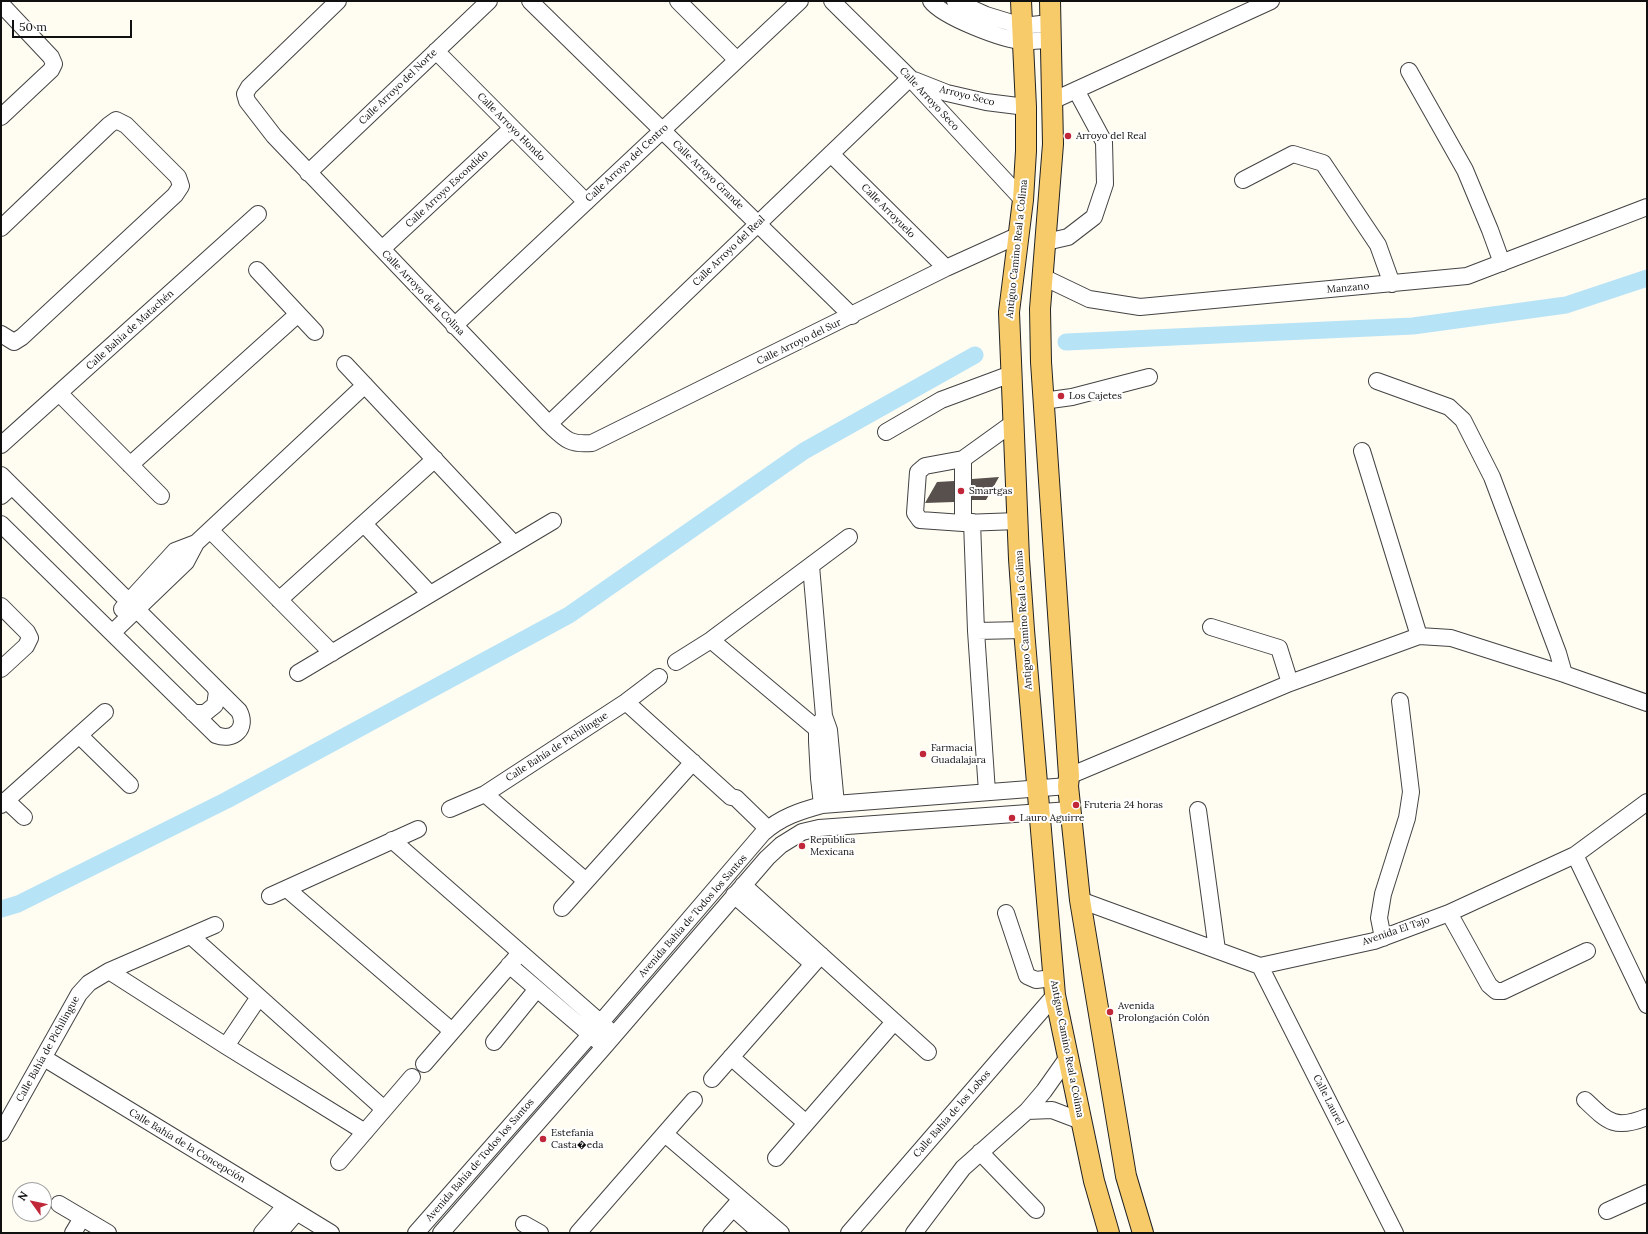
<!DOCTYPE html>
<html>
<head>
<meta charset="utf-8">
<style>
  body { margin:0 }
  #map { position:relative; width:1648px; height:1234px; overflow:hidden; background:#fffcf2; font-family:Lora,serif }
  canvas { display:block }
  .frame { position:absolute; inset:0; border:2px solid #101010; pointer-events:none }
  .north { position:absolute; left:12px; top:1182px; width:40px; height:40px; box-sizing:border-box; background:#fff; border:1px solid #9f9f9f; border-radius:50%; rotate:303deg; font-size:11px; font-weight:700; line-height:16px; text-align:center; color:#101010 }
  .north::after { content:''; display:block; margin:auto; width:14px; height:18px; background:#c02739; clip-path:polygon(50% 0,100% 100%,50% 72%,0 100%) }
  .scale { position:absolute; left:12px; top:20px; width:120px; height:18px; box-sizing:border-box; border:2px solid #101010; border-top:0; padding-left:5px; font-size:12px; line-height:14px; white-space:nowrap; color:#101010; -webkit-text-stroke:3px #fff; paint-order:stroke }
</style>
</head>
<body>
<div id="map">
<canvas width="1648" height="1234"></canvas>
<div class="frame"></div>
<div class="north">N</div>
<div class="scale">50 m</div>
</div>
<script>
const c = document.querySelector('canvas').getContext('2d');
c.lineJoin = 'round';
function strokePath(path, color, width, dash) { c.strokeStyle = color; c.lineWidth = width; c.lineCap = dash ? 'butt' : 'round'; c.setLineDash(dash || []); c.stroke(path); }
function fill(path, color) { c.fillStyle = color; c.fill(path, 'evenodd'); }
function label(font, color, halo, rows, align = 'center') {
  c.font = font + ' Lora,serif'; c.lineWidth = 4; c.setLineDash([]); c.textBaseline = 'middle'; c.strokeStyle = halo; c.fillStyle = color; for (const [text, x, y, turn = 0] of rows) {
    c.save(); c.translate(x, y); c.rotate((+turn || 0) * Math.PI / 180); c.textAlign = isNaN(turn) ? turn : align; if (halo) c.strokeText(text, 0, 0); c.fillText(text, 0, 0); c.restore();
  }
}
strokePath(new Path2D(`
  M1066 342 1413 326 1566 305 1647 278
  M1 909 18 904 227 800 569 615 804 451 975 355`), '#b7e3f6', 17);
fill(new Path2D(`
  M999 477 986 500H972V479Z
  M954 481V502L925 503 937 482Z`), '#58504c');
const minor = new Path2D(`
  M338 1 249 87 245 94 247 101 274 136 549 424C565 439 569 445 592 443L946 268 1019 235
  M530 1 852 316
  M678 1 737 60
  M832 1 910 78 1023 200
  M931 1C943 17 1003 40 1023 41 1032 42 1042 40 1051 39
  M955 1 986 15 1022 26 1050 23
  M1 4 51 57 54 64 51 70 1 117
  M436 51 586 202
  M1409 71 1465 170 1490 230 1502 263
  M914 80 947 93 986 102 1026 107
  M1052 101 1271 1
  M831 154 946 268
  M308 173 489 1
  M1243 180 1293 154 1323 163 1378 245 1392 284
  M1 228 109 125 116 120 126 125 178 177 181 186 175 195 22 337 14 342 1 334
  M1046 242 1068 237 1094 217 1105 184 1104 142 1076 90
  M382 249 512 128
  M257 270 315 332
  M1043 277 1089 299 1140 307 1467 276 1647 207
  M454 326 800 1
  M345 364 514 544
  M1377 381 1449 407 1463 420 1492 477 1558 653 1564 674
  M60 394 161 496
  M1043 401 1072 397 1149 377
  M1013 423 963 459V523L1018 521
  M549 424 910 78
  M886 432 941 400 1011 374
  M1 445 258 214
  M1362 451 1419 636
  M130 465 298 314
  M1 475 239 711C248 728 234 742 216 735L1 524
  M1 496 12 486
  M972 522 976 631
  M963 523 920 520 915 513 918 472 925 466 963 459
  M364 524 430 594
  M210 530 332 653
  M811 566 824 716 829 730 836 804
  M279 600 435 459
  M1 606 27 632 30 638 26 646 1 669
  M122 609 175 551 196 543
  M1211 627 1279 648 1290 683
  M112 633 186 562 196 543 365 385
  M711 640 817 729 829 730
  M676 662 711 640 849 537
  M298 673 553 521
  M626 702 731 797 736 798 768 829
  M193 713H205L215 705 217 692 214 686
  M822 720 817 729V741L819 778 822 805
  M79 735 130 785
  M1069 776 1290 683 1419 636 1451 638 1564 674 1647 703
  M987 792 976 631 1024 630
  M485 794 586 881
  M6 800 24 817
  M1 805 105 712
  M450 809 485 794 626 702 659 677
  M1198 810 1217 950
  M392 840 609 1030
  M1575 855 1647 1005
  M743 885 928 1052
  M287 889 452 1031
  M734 895 813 964
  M270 896 418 829
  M1080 900 1260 966 1374 941 1449 913 1575 855 1647 802
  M562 908 693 762
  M1006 913 1027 976 1036 980 1053 978
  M1449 913 1489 985 1496 991H1503L1587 951
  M191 936 384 1109
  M1383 938 1379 918 1383 894 1407 818 1411 792 1400 701
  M509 965 599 1042
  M1260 966 1395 1233
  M109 971 226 1046 365 1132
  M494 1042 537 989
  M226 1046 259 997
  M731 1057 806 1123
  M44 1058 331 1233
  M424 1064 520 953
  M712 1079 821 955
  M1585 1100C1608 1122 1615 1130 1647 1117
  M1027 1111 1052 1110 1081 1121
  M1 1133 79 994 89 983 109 971 215 925
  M665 1134 781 1233
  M980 1152 1036 1210
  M776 1158 894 1022
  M339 1162 412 1077
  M59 1204 108 1233
  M733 1208 761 1233
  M1607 1211 1647 1193
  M524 1224 540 1233
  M73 1233 82 1218
  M262 1233 285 1206
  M279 1233 296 1213
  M416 1233 590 1035 763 833C781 817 800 811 822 805L1068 786
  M441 1233 604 1047 767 858 781 845 802 832 819 828 1070 810
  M578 1233 694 1100
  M711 1233 741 1199
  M849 1233 1055 995
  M914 1233 963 1168 1027 1111 1044 1091 1068 1057`);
const major = new Path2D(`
  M1021 1 1026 107V151L1023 200 1009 312 1019 559 1024 630 1055 995 1094 1181 1109 1233
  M1050 1 1053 144 1040 309 1041 362 1069 776 1068 786 1080 900 1126 1176 1143 1233`);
strokePath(minor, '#434343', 18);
strokePath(major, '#212121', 22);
strokePath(minor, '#fff', 16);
strokePath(major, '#f7cb6a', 20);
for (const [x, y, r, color] of [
  [1068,136,4,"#c02739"],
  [1061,396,4,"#c02739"],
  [961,491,4,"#c02739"],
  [923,754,4,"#c02739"],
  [1076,805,4,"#c02739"],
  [1012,818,4,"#c02739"],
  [802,846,4,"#c02739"],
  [1110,1012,4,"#c02739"],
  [543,1139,4,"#c02739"]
]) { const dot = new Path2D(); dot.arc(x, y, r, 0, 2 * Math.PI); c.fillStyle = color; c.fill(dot); strokePath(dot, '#fff', 1.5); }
label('10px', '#101010', '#fff', [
  ["Calle Arroyo del Norte",398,87,-44],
  ["Arroyo Seco",967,96,14],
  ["Calle Arroyo Seco",929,99,47],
  ["Calle Arroyo Hondo",511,127,45],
  ["Calle Arroyo del Centro",627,163,-43],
  ["Calle Arroyo Grande",708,175,44],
  ["Calle Arroyo Escondido",447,189,-43],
  ["Calle Arroyuelo",888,211,45],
  ["Antiguo Camino Real a Colima",1017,249,-84],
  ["Calle Arroyo del Real",729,251,-44],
  ["Manzano",1348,288,-5],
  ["Calle Arroyo de la Colina",423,293,46],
  ["Calle Bahía de Matachén",130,330,-42],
  ["Calle Arroyo del Sur",799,342,-26],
  ["Antiguo Camino Real a Colima",1024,620,-94],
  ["Calle Bahía de Pichilingue",557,747,-33],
  ["Avenida Bahía de Todos los Santos",693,916,-49],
  ["Avenida El Tajo",1396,931,-19],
  ["Calle Bahía de Pichilingue",48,1049,-61],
  ["Antiguo Camino Real a Colima",1067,1049,79],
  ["Calle Laurel",1328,1100,63],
  ["Calle Bahía de los Lobos",952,1114,-49],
  ["Calle Bahía de la Concepción",187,1146,31],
  ["Avenida Bahía de Todos los Santos",480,1160,-49]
]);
label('10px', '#101010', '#fff', [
  ["Arroyo del Real",1076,136],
  ["Los Cajetes",1069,396],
  ["Smartgas",969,491],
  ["Farmacia",931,748],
  ["Guadalajara",931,760],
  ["Fruteria 24 horas",1084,805],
  ["Lauro Aguirre",1020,818],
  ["Republica",810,840],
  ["Mexicana",810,852],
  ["Avenida",1118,1006],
  ["Prolongación Colón",1118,1018],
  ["Estefania",551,1133],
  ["Casta�eda",551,1145]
], 'left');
</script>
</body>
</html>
